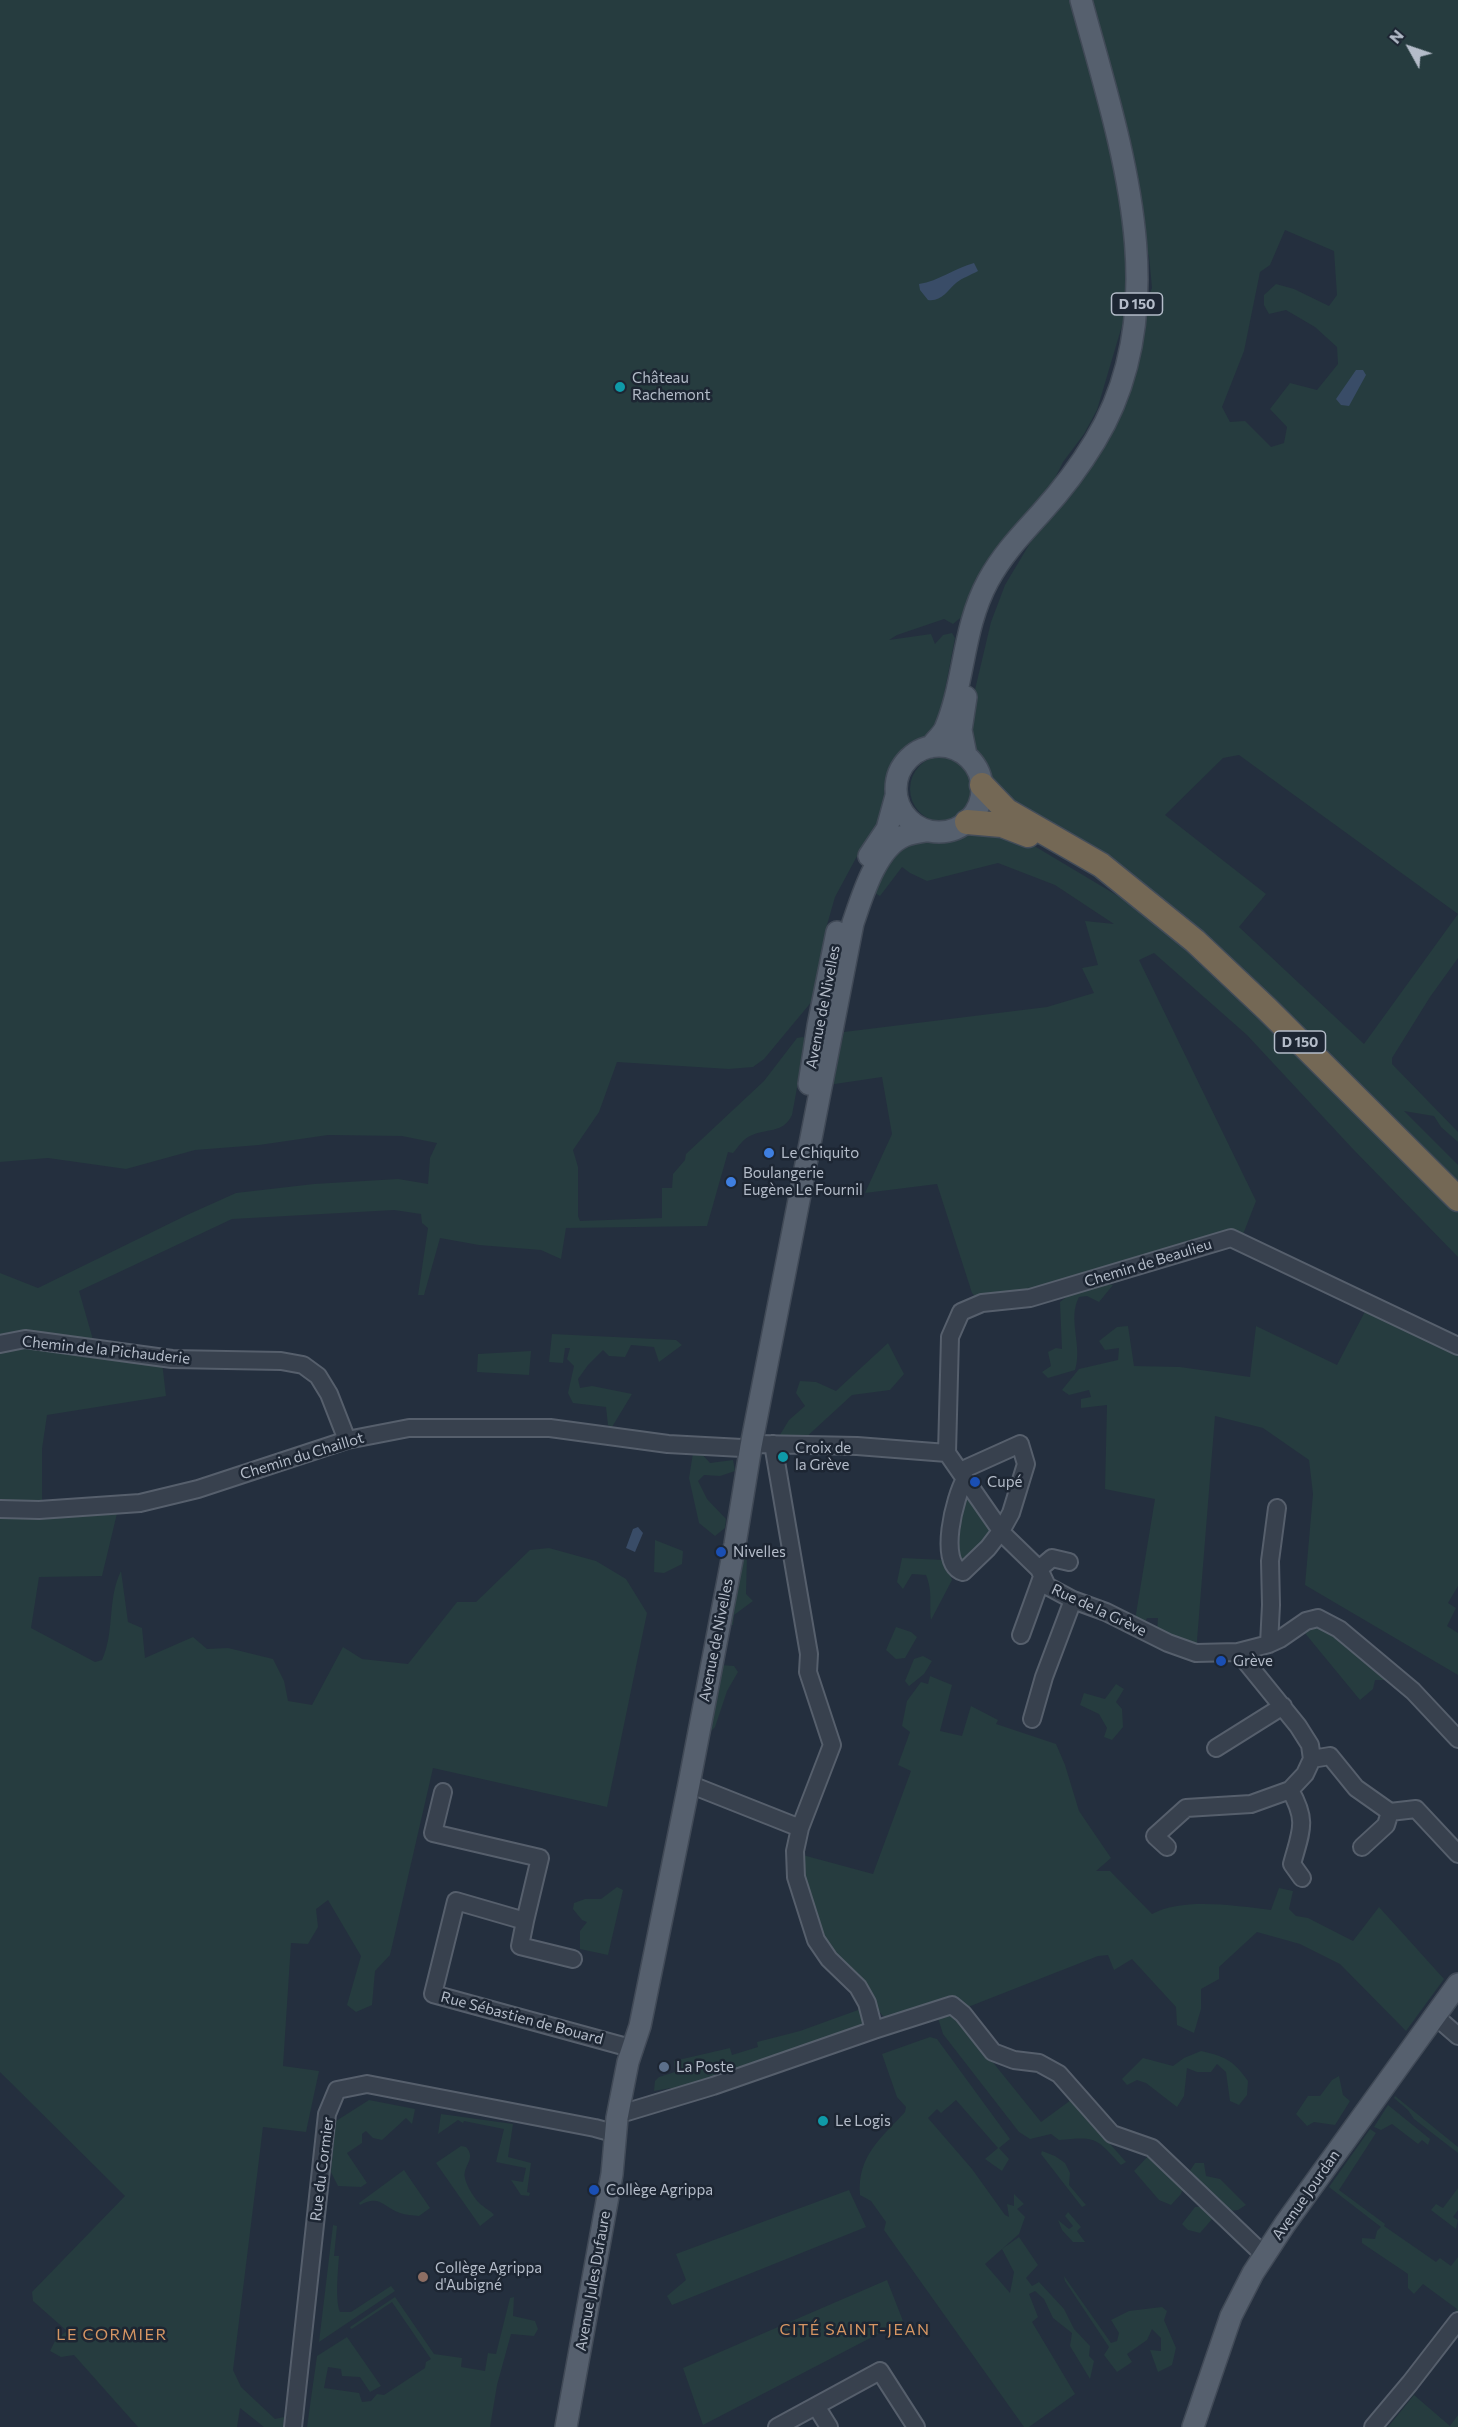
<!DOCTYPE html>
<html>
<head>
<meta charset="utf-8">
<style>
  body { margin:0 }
  #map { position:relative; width:1458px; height:2427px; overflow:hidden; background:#242f3e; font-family:Commissioner,sans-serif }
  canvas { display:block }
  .north { position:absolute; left:1380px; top:18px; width:60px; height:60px; -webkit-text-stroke:4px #1d2633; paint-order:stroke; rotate:310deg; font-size:16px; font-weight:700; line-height:24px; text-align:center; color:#b4bcc9 }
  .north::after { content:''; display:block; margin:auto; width:21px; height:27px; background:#b4bcc9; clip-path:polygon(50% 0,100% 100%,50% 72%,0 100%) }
</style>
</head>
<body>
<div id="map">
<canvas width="1458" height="2427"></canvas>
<div class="north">N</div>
</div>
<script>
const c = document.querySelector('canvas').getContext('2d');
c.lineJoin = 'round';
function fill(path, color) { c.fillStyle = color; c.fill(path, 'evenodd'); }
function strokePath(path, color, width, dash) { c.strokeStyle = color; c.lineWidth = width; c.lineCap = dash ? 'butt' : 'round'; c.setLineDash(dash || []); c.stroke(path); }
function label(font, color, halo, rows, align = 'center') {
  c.font = font + ' Commissioner,sans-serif'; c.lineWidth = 5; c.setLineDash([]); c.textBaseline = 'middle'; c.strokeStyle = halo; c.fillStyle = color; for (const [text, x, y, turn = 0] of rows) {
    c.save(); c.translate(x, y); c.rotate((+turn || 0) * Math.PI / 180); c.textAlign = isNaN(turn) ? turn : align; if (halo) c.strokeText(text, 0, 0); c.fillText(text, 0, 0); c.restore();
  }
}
fill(new Path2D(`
  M0 0H1073L1105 113 1126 235 1129 302 1097 410 1084 434 1063 462 1054 480 995 553 965 614 953 624 944 619 897 635 889 640 931 634 935 644 943 635 952 633 955 638 939 721 933 733 901 756 892 772 888 804 874 835 856 858 835 897 827 925 813 1000 764 1059 753 1067 729 1069 617 1062 599 1112 573 1150 578 1167V1216L580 1221 662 1218V1188H672L673 1174 685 1160 686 1154 764 1081 797 1038 803 1037 806 1039 792 1115C783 1134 766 1128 750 1136 742 1140 739 1146 733 1153L728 1152 707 1226 566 1228 561 1259 541 1250 479 1245 440 1238 424 1295H418L428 1228 422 1223 421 1214 394 1210 232 1219 79 1291 94 1343 162 1362 166 1396 47 1415 42 1449V1506L0 1504V1273L38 1288 187 1215 236 1193 314 1184 398 1179 428 1184 430 1158 437 1143 402 1136 328 1135 259 1145 195 1150 126 1169 48 1158 0 1162Z
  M1087 0H1458V958L1430 997 1392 1058V1064L1458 1132V1142L1441 1127 1434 1116 1404 1111 1458 1165V1188L1315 1047 1022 813 991 779 974 750 969 715 991 622 1005 585 1036 533 1063 501 1070 496 1152 288 1149 256 1140 237 1141 201 1131 156ZM1285 230 1334 251 1337 295 1329 306 1294 289 1276 284 1264 295V305L1269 314 1286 310 1315 327 1337 347 1338 364 1317 390 1290 383 1270 409 1287 427 1284 443 1271 447 1245 421 1230 422 1222 407 1244 351 1260 272 1270 265ZM1239 755 1458 914 1364 1044 1239 927 1266 894 1165 815 1223 758Z
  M910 789a33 33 0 1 1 66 0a33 33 0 1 1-66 0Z
  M974 830 1021 838 1128 902 1228 985 1458 1213V1257L1352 1148 1247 1035 1154 953 1139 960 1256 1201 1240 1242 982 1303 972 1293 937 1184 865 1193 892 1134 882 1077 828 1085 833 1052 842 1042 844 1032 1047 1007 1094 993 1082 968 1098 965 1085 921 1114 924 1055 885 998 863 927 881 910 873 902 867 880 896 873 892 893 849 926 838 940 840 954 838Z
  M1094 1282 1113 1285 1099 1302 1087 1296 1079 1297C1067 1319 1083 1346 1075 1370L1048 1378 1042 1372 1051 1366 1048 1352 1056 1348 1062 1349 1060 1302 1073 1292Z
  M1369 1304 1458 1346V1586L1448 1603 1456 1608 1447 1626 1458 1633V1675L1305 1585 1313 1494 1309 1460 1263 1428 1215 1416 1196 1653 1157 1633 1158 1618H1147L1141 1630 1134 1626 1155 1499 1105 1489 1107 1405 1081 1408V1399L1091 1397 1089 1390 1069 1395 1062 1390 1079 1369 1118 1360 1119 1348 1105 1350 1099 1341 1117 1327 1128 1326 1134 1366 1180 1367 1250 1377 1256 1326 1337 1365Z
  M552 1334 676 1340 682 1345 659 1362 654 1347 631 1345 625 1357 609 1356 603 1350 588 1365 578 1379 580 1388 592 1386 632 1394 612 1427 608 1425 606 1407 573 1403 568 1393 574 1366 567 1359 570 1348H565L563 1363 549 1362Z
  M888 1343 904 1374 890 1390 852 1395 803 1440 778 1438 789 1420 805 1406 796 1393 800 1381 816 1382 836 1391Z
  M531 1351 529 1375 477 1372 478 1354Z
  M700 1452 710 1463 733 1460 735 1471 720 1476 704 1475 698 1481 707 1499 726 1519 725 1528 715 1536 699 1523 689 1478 693 1453Z
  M956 1497H978L1001 1531 962 1567 950 1538Z
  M119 1505 102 1576 39 1577 31 1628 95 1662 102 1660C115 1632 107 1599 121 1571L128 1622 142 1628 145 1658 193 1637 207 1649 228 1648 273 1659 284 1681 288 1701 312 1705 343 1647 362 1659 408 1664 457 1602H476L530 1550 549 1548 596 1561 626 1579 647 1613 607 1807 433 1768 390 1955 375 1971 372 2005 356 2012 347 2005 361 1956 328 1900 316 1909 318 1927 308 1944 291 1943 283 2066 319 2071 306 2132 263 2127 233 2370 241 2387 275 2419 284 2417 283 2427H264L240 2408 237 2427H138L74 2355 61 2357 50 2351 56 2339 67 2331 33 2301 32 2292 125 2196 0 2072V1509Z
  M655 1540 683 1551 682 1564 664 1573 654 1572Z
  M738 1556H747L746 1594 753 1601 734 1615 733 1625 724 1626Z
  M902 1558 944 1560 952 1580 931 1620C929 1602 933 1593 926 1575L912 1574 903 1589 897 1582Z
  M1314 1625 1326 1627 1384 1674V1680H1375L1373 1689 1360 1700 1304 1632Z
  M896 1627 911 1632 917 1637 905 1658 896 1659 886 1650Z
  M923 1656 932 1661 924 1674 909 1686 905 1681 914 1659Z
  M721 1665 734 1666 738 1672 727 1691 715 1727 710 1732 706 1728Z
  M930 1676 952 1685 940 1731 962 1736 971 1706 998 1720 996 1724 1056 1744 1065 1765 1079 1811 1111 1858 1096 1871H1110L1152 1914C1183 1897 1237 1906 1271 1910L1279 1888 1293 1891 1289 1909 1296 1916 1308 1918 1353 1941 1379 1907 1444 1979 1406 2031 1340 1964 1300 1944 1257 1932 1219 1967V1979L1201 1989V2009L1194 2033 1177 2025 1176 2007 1132 1959 1114 1970 1108 1955 1098 1956 968 2007 889 2020 882 2015 830 1952 813 1926 799 1854 873 1874 911 1771 898 1765 910 1732 902 1726 907 1701 921 1682 928 1684Z
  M1116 1684 1124 1689 1116 1702 1122 1709 1123 1727 1112 1740 1104 1737 1107 1728 1099 1714 1080 1705 1084 1693 1105 1699Z
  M617 1887 623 1890 608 1955 580 1949V1931L587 1922 582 1920 573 1909 574 1903 585 1899H601Z
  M861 2004 869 2023 674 2093 671 2088 654 2091 655 2081 659 2077 675 2072 674 2061 730 2048 732 2055 758 2047 757 2042 800 2031 858 2010Z
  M954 2014 1041 2122 1071 2100 1126 2162 1121 2165C1096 2138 1097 2136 1059 2140L1051 2134 1030 2139 1019 2132 943 2034 938 2018Z
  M930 2037 937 2039 1010 2139 999 2148 1009 2159 1002 2171 985 2159 998 2148 956 2100 941 2113 937 2109 928 2118 972 2169 1005 2215 1009 2217 1007 2204 1014 2206V2194L1024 2204 1017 2209 1025 2217 1019 2234 1002 2249 1019 2237 1038 2265 1026 2278 1032 2286 1039 2282 1064 2309 1074 2329 1090 2346 1089 2356 1094 2361 1090 2379 1070 2346 1072 2333 1053 2318 1044 2299 1035 2291 1029 2294 1038 2317 1032 2322 1075 2394 1029 2427H1024L884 2230 886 2222 871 2201 860 2195C857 2156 881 2138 905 2112L906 2107 897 2097 882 2054ZM1002 2249 1014 2272 1010 2293 985 2264Z
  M1201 2051C1225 2056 1234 2061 1248 2081L1247 2095 1239 2105 1230 2101 1226 2072 1217 2064 1211 2072H1197L1187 2068 1184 2096 1177 2107 1146 2083 1137 2080 1127 2085 1122 2079 1143 2058 1173 2066 1184 2058Z
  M1339 2076 1343 2095 1350 2101 1335 2125 1314 2122 1307 2126 1296 2114 1308 2096H1320L1332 2080Z
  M1395 2096 1458 2147V2153L1414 2119 1408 2110 1394 2098Z
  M369 2100 415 2109 412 2124 406 2118 382 2140 373 2138 366 2131 362 2134V2143L347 2153 367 2183 361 2187 338 2186 331 2172 336 2121Z
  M1388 2105 1430 2139 1428 2145 1422 2140 1418 2144 1392 2124 1381 2130 1374 2127Z
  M441 2114 513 2124 508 2157 531 2163 527 2192 530 2193 529 2196 521 2195 511 2180 523 2182 526 2168 496 2162 504 2129 464 2121 463 2123 458 2120 438 2134Z
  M1370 2129 1376 2133 1339 2190 1385 2224 1384 2226 1436 2262 1440 2258 1451 2266 1458 2257V2317L1425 2358 1420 2355 1457 2309 1423 2284 1414 2294 1408 2288V2274L1362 2243V2238L1375 2239 1377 2231 1381 2227 1329 2187Z
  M461 2146 466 2147C477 2159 462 2166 465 2178 466 2185 476 2202 483 2206 487 2210 490 2210 494 2215L480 2226 436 2163Z
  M1042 2151 1055 2156 1065 2163 1070 2173 1069 2185 1086 2205 1082 2207 1041 2154Z
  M1150 2154 1184 2185 1181 2194 1171 2205 1159 2200 1134 2171Z
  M1195 2163H1204L1206 2176 1220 2179 1246 2205 1238 2210 1223 2212 1186 2177Z
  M404 2170 430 2208 419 2216C413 2215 406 2215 400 2213 383 2207 380 2194 360 2205L359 2203Z
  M1458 2188V2210L1453 2217 1458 2220 1456 2229 1431 2210 1436 2204 1443 2208Z
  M849 2190 866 2227 672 2305 667 2296 686 2280 676 2254Z
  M1195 2207H1202L1213 2218 1200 2233 1188 2230 1182 2224Z
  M1068 2212 1081 2227 1077 2231 1085 2242H1073L1062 2230 1058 2220 1069 2229 1073 2226 1065 2216Z
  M333 2225 337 2226 334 2256H339C338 2270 335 2301 340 2312H351L391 2286 395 2291 319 2342Z
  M1064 2276 1111 2343 1117 2341 1119 2333 1111 2320 1129 2311 1162 2307 1167 2311 1164 2320 1176 2348 1172 2365 1158 2372 1150 2350 1161 2351V2338L1152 2329 1147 2340 1127 2354 1132 2362 1117 2372 1104 2355 1109 2347 1065 2281Z
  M887 2280 903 2321 703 2425 683 2368Z
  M395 2297 434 2354 462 2358 461 2367 485 2371 488 2353 496 2354 510 2298 514 2297 513 2316 535 2321 538 2329 534 2336 511 2334 497 2385 490 2427H307L317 2356 347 2337 381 2386 370 2392 360 2377 342 2376 341 2369 328 2367 324 2388 359 2393 362 2402 371 2401 377 2394 384 2395 425 2368 426 2362 431 2359 392 2302 353 2328 351 2329 350 2327Z
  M1414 2395 1450 2426 1458 2415V2427H1388Z`), '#263c3f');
fill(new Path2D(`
  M974 263 978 271C971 275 962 278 956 283 947 291 941 302 928 300L920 290 919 284C939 281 955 268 974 263Z
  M1356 370H1363L1366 375 1349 406 1341 405 1336 399Z
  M638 1527 643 1533 635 1552 626 1548 633 1529Z`), '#394c67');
const minor = new Path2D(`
  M0 1344 25 1339 172 1359 281 1361 303 1365 318 1376 329 1394 347 1440
  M773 1444 809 1654 808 1672 832 1745 800 1828 795 1851 796 1877 816 1940 829 1959 858 1987 867 2003 874 2030
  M947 1453 950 1337 961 1312 982 1303 1030 1298 1231 1238 1458 1346
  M960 1471 1020 1444 1026 1464 1011 1513 1001 1531 988 1548 963 1572C937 1564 955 1496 965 1479
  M0 1509 39 1510 140 1503 198 1489 347 1440 409 1428H550L668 1444 742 1448 757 1444 857 1446 947 1453 1004 1535 1039 1569 1047 1586 1073 1600 1106 1612 1168 1643 1196 1653 1238 1652 1269 1644 1280 1639 1306 1621 1318 1618 1339 1629 1413 1691 1458 1739
  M1039 1569 1052 1558 1069 1562
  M1021 1635 1042 1577
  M1269 1644 1271 1605 1270 1561 1277 1508
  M1032 1719 1044 1677 1073 1600
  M1216 1748 1283 1706
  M1312 1759 1330 1756 1356 1788 1390 1812 1416 1809 1458 1854
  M689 1784 800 1828
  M1290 1790C1308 1821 1301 1831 1292 1864L1302 1878
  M443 1792 433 1833 540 1858 525 1921 456 1901 433 1994 634 2049
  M1167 1847 1155 1836 1186 1808 1251 1804 1290 1790 1305 1774 1312 1759 1310 1745 1298 1726 1238 1652
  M1362 1847 1386 1825 1390 1812
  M525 1921 520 1946 573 1959
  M1435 2016 1458 2036
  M627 2112 713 2086 874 2030 952 2005 963 2014 993 2052 1014 2060 1039 2063 1059 2074 1112 2134 1152 2148 1264 2255
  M816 2406 829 2427
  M293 2427 327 2114 337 2090 367 2084 595 2128 617 2134
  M777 2427 880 2371 916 2427
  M1373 2427 1410 2383 1458 2321`);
const major = new Path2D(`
  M966 697 961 730 966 755
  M896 789a43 43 0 1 1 86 0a43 43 0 1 1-86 0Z
  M931 747C935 741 942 735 945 729 965 682 962 629 988 581 1002 555 1021 535 1041 513 1061 491 1080 466 1095 441 1178 305 1119 140 1081 0
  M869 856 887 829 896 796
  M809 1084 818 1026 837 932
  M566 2427 612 2174 617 2118 628 2062 640 2026 689 1784 735 1544 751 1446 853 923C862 897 876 848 904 836 911 833 919 832 926 831
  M1193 2427 1231 2316 1253 2273 1285 2224 1458 1984`);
const highway = new Path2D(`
  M982 785 1007 811 1101 865 1195 941 1267 1009 1458 1199
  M967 822 1002 825 1028 835`);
strokePath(minor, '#565f6c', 20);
strokePath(major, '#414a57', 24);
strokePath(highway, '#434c59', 27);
strokePath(minor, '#38414e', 16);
strokePath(major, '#56606e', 21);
strokePath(highway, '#746855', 24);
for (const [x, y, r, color] of [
  [620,387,6,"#0f9aa8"],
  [769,1153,6,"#3f7fe0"],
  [731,1182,6,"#3f7fe0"],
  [783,1457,6,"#0f9aa8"],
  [975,1482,6,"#1a4fb4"],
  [721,1552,6,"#1a4fb4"],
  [1221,1661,6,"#1a4fb4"],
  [664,2067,6,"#5c6f8a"],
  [823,2121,6,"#0f9aa8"],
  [594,2190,6,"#1a4fb4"],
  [423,2277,6,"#8d6e63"]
]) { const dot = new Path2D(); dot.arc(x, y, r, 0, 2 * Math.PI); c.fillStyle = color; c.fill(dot); strokePath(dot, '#1d2633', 2); }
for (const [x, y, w] of [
  [1137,304,51],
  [1300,1042,51]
]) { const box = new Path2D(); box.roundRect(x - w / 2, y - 11, w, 22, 4.5); c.fillStyle = '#1d2633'; c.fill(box); strokePath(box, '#b4bcc9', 1.5); }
label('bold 14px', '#b4bcc9', null, [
  ["D 150",1137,304],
  ["D 150",1300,1042]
]);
label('15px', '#b4bcc9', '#1d2633', [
  ["Château",632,378],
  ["Rachemont",632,395],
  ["Le Chiquito",781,1153],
  ["Boulangerie",743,1173],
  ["Eugène Le Fournil",743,1190],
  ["Croix de",795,1448],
  ["la Grève",795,1465],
  ["Cupé",987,1482],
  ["Nivelles",733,1552],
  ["Grève",1233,1661],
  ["La Poste",676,2067],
  ["Le Logis",835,2121],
  ["Collège Agrippa",606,2190],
  ["Collège Agrippa",435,2268],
  ["d'Aubigné",435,2285]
], 'left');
label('15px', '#b4bcc9', '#1d2633', [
  ["Avenue de Nivelles",823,1007,-79],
  ["Chemin de Beaulieu",1148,1263,-17],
  ["Chemin de la Pichauderie",106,1350,6],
  ["Chemin du Chaillot",302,1456,-17],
  ["Rue de la Grève",1099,1610,25],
  ["Avenue de Nivelles",716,1640,-79],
  ["Rue Sébastien de Bouard",522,2018,15],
  ["Rue du Cormier",322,2169,-83],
  ["Avenue Jourdan",1306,2195,-55],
  ["Avenue Jules Dufaure",593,2281,-80]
]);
c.letterSpacing = '1.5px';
label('16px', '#d59563', '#1d2633', [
  ["CITÉ SAINT-JEAN",855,2330],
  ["LE CORMIER",112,2335]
]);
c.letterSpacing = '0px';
</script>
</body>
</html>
